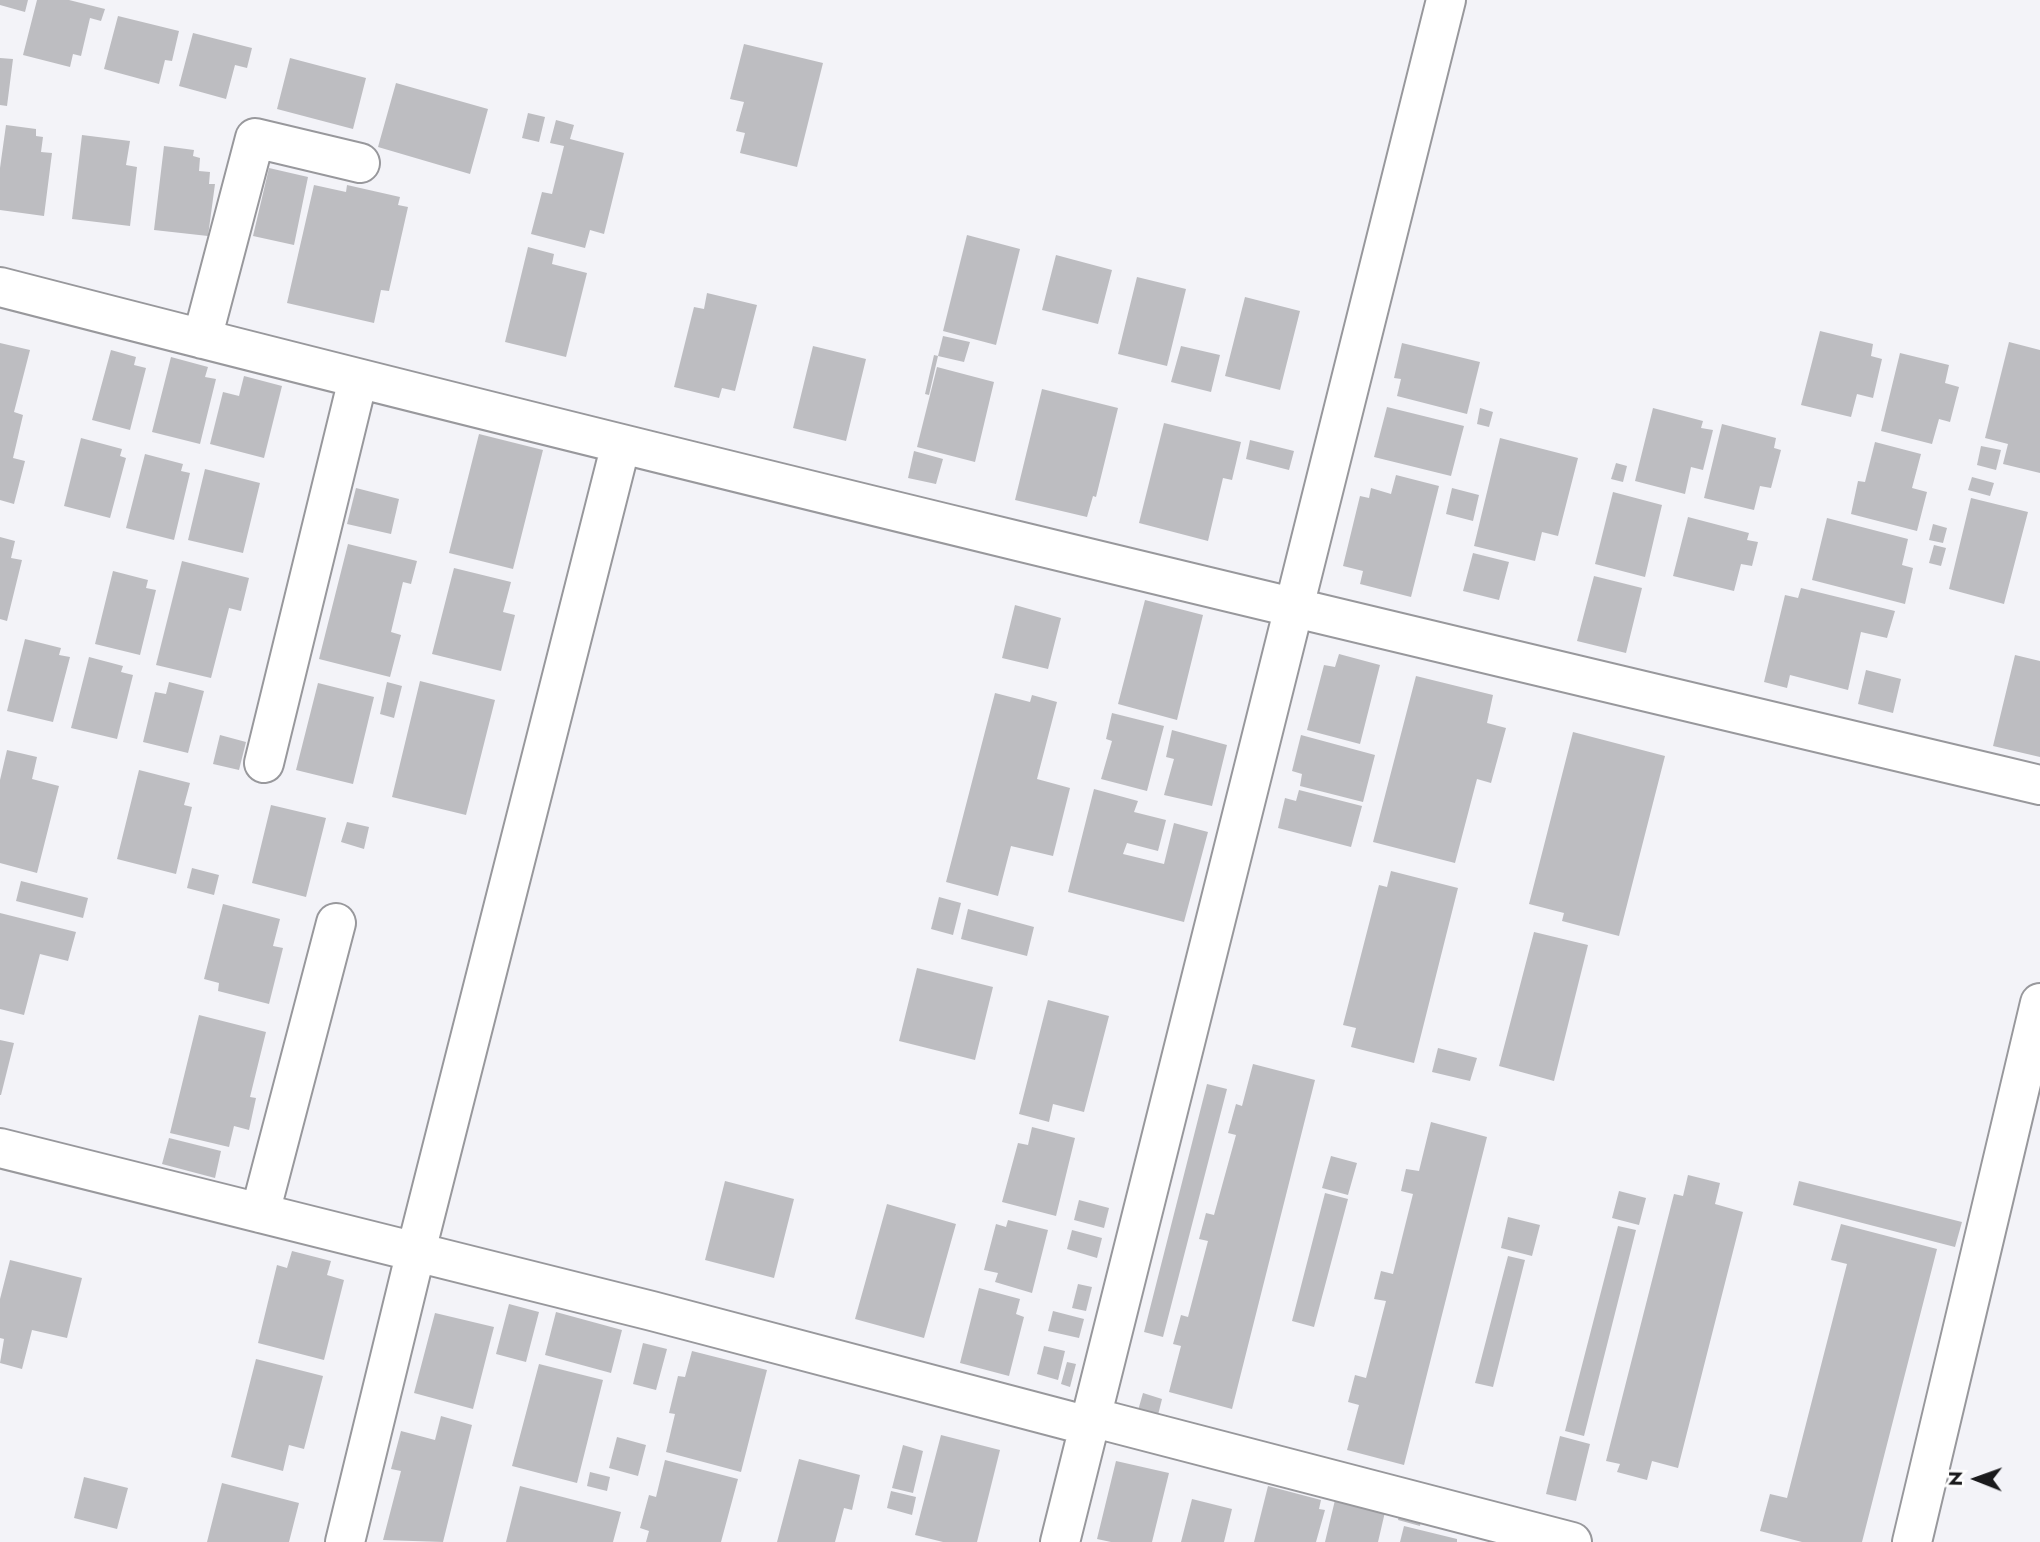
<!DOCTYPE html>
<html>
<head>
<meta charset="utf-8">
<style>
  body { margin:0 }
  #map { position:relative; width:2040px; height:1542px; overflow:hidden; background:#f3f3f8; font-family:Jost,sans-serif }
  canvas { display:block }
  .north { position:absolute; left:1942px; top:1444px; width:70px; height:70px; -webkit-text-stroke:5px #fff; paint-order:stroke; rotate:271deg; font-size:19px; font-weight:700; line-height:28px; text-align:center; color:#1a1a1c }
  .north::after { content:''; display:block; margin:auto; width:24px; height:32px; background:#1a1a1c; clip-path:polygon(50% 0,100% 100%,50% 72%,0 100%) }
</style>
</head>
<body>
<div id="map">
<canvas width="2040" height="1542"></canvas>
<div class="north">N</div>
</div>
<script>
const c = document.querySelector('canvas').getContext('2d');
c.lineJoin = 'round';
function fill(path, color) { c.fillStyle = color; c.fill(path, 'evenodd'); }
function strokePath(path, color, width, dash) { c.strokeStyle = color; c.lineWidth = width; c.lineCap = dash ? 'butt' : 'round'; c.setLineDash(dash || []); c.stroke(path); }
fill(new Path2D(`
  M0 0H28L25 12 0 5Z
  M37 0H69L105 9 101 21 90 18 81 56 73 54 70 67 23 55Z
  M118 16 179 31 172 61 165 60 159 84 104 69Z
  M193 33 252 48 247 68 235 65 226 99 179 86Z
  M744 44 823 63 797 167 740 153 745 133 736 131 744 102 730 99Z
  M0 58 13 59 7 106 0 105Z
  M290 58 366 78 353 129 277 109Z
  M396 83 488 109 470 174 378 147Z
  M528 113 545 117 539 142 522 138Z
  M556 120 574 125 570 139 624 153 604 234 590 230 585 248 531 234 542 192 552 194 564 146 550 143Z
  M6 125 36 129V136L43 137 41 152 52 153 44 216 0 210V168Z
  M82 135 130 141 126 165 137 167 130 226 72 219Z
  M164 146 194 150 193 156 200 158 199 171 210 172 209 184H215L208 236 154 230Z
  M269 168 308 177 294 245 253 236Z
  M314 185 346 192 347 185 400 197 398 205 408 207 389 291 381 290 374 323 287 303Z
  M967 235 1020 249 996 345 943 331Z
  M528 247 554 254 552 264 587 273 566 357 505 342Z
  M1056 255 1112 270 1098 324 1042 310Z
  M1137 277 1186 289 1167 366 1118 354Z
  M707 293 757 305 735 391 722 388 719 398 674 387 694 307 704 309Z
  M1245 297 1300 311 1280 390 1225 376Z
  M1820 331 1873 344 1871 356 1882 359 1873 398 1857 394 1851 417 1801 405Z
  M943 336 970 342 964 362 938 356Z
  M2009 342 2040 350V473L2003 464 2008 444 1985 438Z
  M0 343 30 350 14 412 23 415 13 458 25 461 14 504 0 500Z
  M1402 343 1480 362 1467 414 1397 396 1401 379 1394 378Z
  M813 346 866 359 846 441 793 428Z
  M1181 346 1220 355 1211 392 1171 382Z
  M111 350 136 357 134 365 146 368 130 430 92 420Z
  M1900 353 1949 365 1945 383 1959 387 1950 422 1939 419 1932 444 1881 431Z
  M934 355 938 356 929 395 925 394Z
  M171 357 208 367 205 377 216 379 200 444 152 432Z
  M937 367 994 382 975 462 917 447Z
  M244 376 282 386 264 458 210 444 223 392 239 396Z
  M1042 389 1118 408 1096 497 1093 496 1087 517 1015 500Z
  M1387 407 1464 426 1451 476 1374 457Z
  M1480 408 1493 412 1489 427 1477 424Z
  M1653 408 1703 421 1701 428 1713 430 1703 470 1691 467 1685 494 1635 481Z
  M1164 423 1241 442 1232 480 1223 478 1208 541 1139 523Z
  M1722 424 1776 438 1774 448 1781 450 1771 488 1760 486 1754 510 1704 498Z
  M479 434 543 450 513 569 449 553Z
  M81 438 122 449 120 456 126 458 110 518 64 506Z
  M1500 438 1578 458 1558 536 1542 532 1535 561 1474 546Z
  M1250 440 1294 451 1289 470 1246 459Z
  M1875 442 1921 454 1912 488 1927 492 1917 531 1851 514 1858 481 1865 482Z
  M1981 446 2001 450 1996 470 1977 465Z
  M914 451 943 459 936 484 908 478Z
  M145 454 183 464 181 471 190 473 174 540 126 528Z
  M1616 463 1627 466 1623 482 1611 479Z
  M205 469 260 483 243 553 188 540Z
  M1396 475 1439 486 1411 597 1360 584 1363 571 1343 566 1360 496 1369 498 1371 488 1391 494Z
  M1972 477 1994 483 1990 496 1968 490Z
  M356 488 399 499 391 534 347 524Z
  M1452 488 1479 495 1473 521 1446 514Z
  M1613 492 1662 505 1645 577 1595 564Z
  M1971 498 2028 512 2004 604 1949 589Z
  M1688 517 1749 533 1747 540 1758 542 1752 566 1741 564 1734 591 1673 576Z
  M1827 518 1908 539 1902 565 1913 568 1905 604 1812 580Z
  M1933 524 1947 528 1943 543 1929 540Z
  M0 537 15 541 11 558 22 560 7 621 0 619Z
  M348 544 417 561 411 584 403 582 391 632 401 635 390 677 319 659Z
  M1934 545 1946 548 1941 566 1929 563Z
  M1473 553 1509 562 1499 600 1463 591Z
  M182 561 249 578 241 611 229 608 211 678 156 665Z
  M454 568 511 582 503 612 515 615 501 671 432 654Z
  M113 571 148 580 146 588 156 590 140 655 95 644Z
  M1594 576 1642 588 1626 653 1577 641Z
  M1801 588 1895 611 1887 638 1861 632 1848 690 1790 675 1787 688 1764 682 1785 595 1798 598Z
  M1145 600 1203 615 1177 720 1118 704Z
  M1015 605 1061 618 1048 669 1002 658Z
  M25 639 61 648 59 655 70 657 53 722 7 711Z
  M1339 654 1380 665 1360 744 1307 730 1324 665 1335 667Z
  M2015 655 2040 661V757L1993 746Z
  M89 657 123 666 121 672 133 675 117 739 71 728Z
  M1866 670 1901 679 1893 713 1858 704Z
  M1416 676 1493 695 1487 723 1506 728 1491 783 1477 779 1455 863 1373 842Z
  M420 681 495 700 466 815 392 797Z
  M169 682 204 691 188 753 143 742 155 692 166 694Z
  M387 682 402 686 394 718 380 714Z
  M318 683 374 697 353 784 296 770Z
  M995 693 1030 702 1032 695 1057 702 1037 779 1070 788 1053 856 1011 846 998 896 946 882Z
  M1112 713 1164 726 1147 791 1101 779 1112 741 1106 739Z
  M1172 730 1227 745 1212 806 1164 795 1174 759 1166 757Z
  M1573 732 1665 756 1619 936 1562 921 1564 913 1529 904Z
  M220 735 246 742 239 770 213 764Z
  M1301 735 1375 755 1363 802 1300 786 1302 774 1292 771Z
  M7 750 37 757 32 779 59 786 37 873 0 863V780Z
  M139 770 190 783 184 805 192 807 176 874 117 859Z
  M1094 789 1138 801 1134 812 1166 820 1158 851 1127 843 1123 854 1164 864 1174 823 1208 832 1184 922 1068 892Z
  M1299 790 1362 806 1351 847 1278 828 1285 798 1296 801Z
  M271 805 326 818 306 897 252 883Z
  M347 822 369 827 364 849 341 842Z
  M192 868 219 875 214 895 187 888Z
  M1391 871 1458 888 1414 1063 1351 1047 1356 1028 1343 1025 1379 885 1387 887Z
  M21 881 88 898 83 918 16 901Z
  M939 897 961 903 953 935 931 929Z
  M223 904 280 919 273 946 283 948 269 1004 218 991 219 983 204 979Z
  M968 909 1034 927 1027 956 961 939Z
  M0 913 76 932 68 961 40 954 24 1015 0 1009Z
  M1534 932 1588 945 1554 1081 1499 1066Z
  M917 968 993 987 975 1060 899 1041Z
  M1048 1000 1109 1016 1084 1112 1053 1104 1049 1122 1019 1114Z
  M199 1015 266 1032 250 1097 256 1098 249 1130 234 1126 229 1147 170 1133Z
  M0 1040 14 1043 1 1095H0Z
  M1438 1048 1477 1058 1470 1081 1432 1072Z
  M1253 1064 1315 1080 1232 1409 1169 1392 1181 1346 1173 1344 1181 1315 1188 1317 1208 1241 1199 1239 1206 1213 1214 1215 1236 1135 1228 1133 1236 1104 1242 1106Z
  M1207 1084 1227 1089 1163 1337 1144 1332Z
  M1431 1122 1487 1137 1404 1465 1347 1450 1359 1405 1348 1402 1355 1375 1366 1378 1386 1301 1374 1299 1381 1271 1393 1274 1413 1194 1401 1191 1406 1169 1419 1171Z
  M1032 1127 1075 1138 1056 1216 1002 1202 1018 1143 1028 1145Z
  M169 1138 221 1151 215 1178 162 1164Z
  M1331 1156 1357 1163 1348 1195 1322 1188Z
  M1688 1175 1720 1183 1715 1204 1743 1212 1678 1468 1652 1461 1647 1480 1617 1472 1620 1464 1606 1461 1674 1194 1683 1196Z
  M725 1181 794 1199 774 1278 705 1260Z
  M1799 1181 1962 1222 1955 1247 1793 1205Z
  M1619 1191 1646 1198 1639 1225 1612 1218Z
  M1325 1193 1348 1199 1314 1327 1292 1321Z
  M1079 1200 1109 1208 1104 1228 1074 1220Z
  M887 1204 956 1224 924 1338 855 1319Z
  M1508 1217 1540 1225 1532 1256 1501 1248Z
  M1008 1220 1048 1230 1032 1293 995 1282 998 1273 984 1270 996 1224 1006 1227Z
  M1841 1224 1937 1249 1862 1542H1802L1760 1531 1770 1494 1787 1498 1847 1264 1831 1260Z
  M1618 1226 1636 1230 1584 1436 1565 1431Z
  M1072 1230 1102 1238 1097 1258 1067 1249Z
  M292 1251 331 1261 327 1275 344 1280 324 1360 258 1343 277 1265 287 1268Z
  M1508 1256 1525 1260 1493 1387 1475 1383Z
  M10 1260 82 1278 67 1338 32 1330 22 1369 0 1363 4 1339 0 1338V1299Z
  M1078 1284 1092 1287 1086 1311 1072 1308Z
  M979 1288 1020 1299 1016 1314 1024 1317 1009 1376 960 1363Z
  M509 1304 539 1312 526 1362 496 1354Z
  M1053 1311 1084 1319 1079 1338 1048 1331Z
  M556 1312 622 1330 611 1373 545 1355Z
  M435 1313 494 1327 473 1409 414 1393Z
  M643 1343 667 1349 656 1390 633 1384Z
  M1044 1346 1065 1351 1058 1380 1037 1374Z
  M692 1351 767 1370 741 1472 666 1452 675 1414 669 1413 678 1376 685 1377Z
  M256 1359 323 1376 304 1449 289 1445 283 1471 231 1457Z
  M1067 1362 1076 1364 1070 1387 1061 1384Z
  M539 1364 603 1380 577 1483 512 1466Z
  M1143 1393 1162 1399 1157 1419 1137 1414Z
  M441 1416 472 1425 443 1542 383 1540 401 1471 391 1469 401 1431 435 1440Z
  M941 1435 1000 1450 977 1542H943L915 1535Z
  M1560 1436 1590 1444 1576 1501 1546 1494Z
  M617 1437 646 1445 638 1476 609 1468Z
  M903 1445 923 1451 913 1493 892 1488Z
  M799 1459 860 1475 852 1510 844 1508 835 1542H777Z
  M665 1460 738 1479 721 1542H646L649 1531 640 1528 649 1495 656 1497Z
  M1116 1461 1169 1473 1152 1542H1111L1097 1539Z
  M590 1472 610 1477 607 1491 587 1486Z
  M84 1477 128 1488 117 1529 74 1518Z
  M222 1483 299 1503 289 1542H207Z
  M520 1486 621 1512 613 1542H506Z
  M1268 1486 1321 1500 1319 1509 1325 1510 1316 1542H1254Z
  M891 1491 916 1497 912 1515 887 1508Z
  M1192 1499 1232 1509 1224 1542H1181Z
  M1335 1500 1385 1512 1378 1542H1325Z
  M1402 1505 1423 1511 1420 1526 1398 1520Z
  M1404 1526 1457 1539V1542H1400Z`), '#bdbdc1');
const street = new Path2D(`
  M0 287C678 462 1359 624 2040 785
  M202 339 255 138 360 163
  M264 763 358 379
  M0 1148 652 1311 1089 1426
  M260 1213 336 923
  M1091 1417 1572 1542
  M345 1542 416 1251 621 444
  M1060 1542 1446 0
  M1912 1542 2040 1003`);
strokePath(street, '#98989c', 42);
strokePath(street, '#fff', 38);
</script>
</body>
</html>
